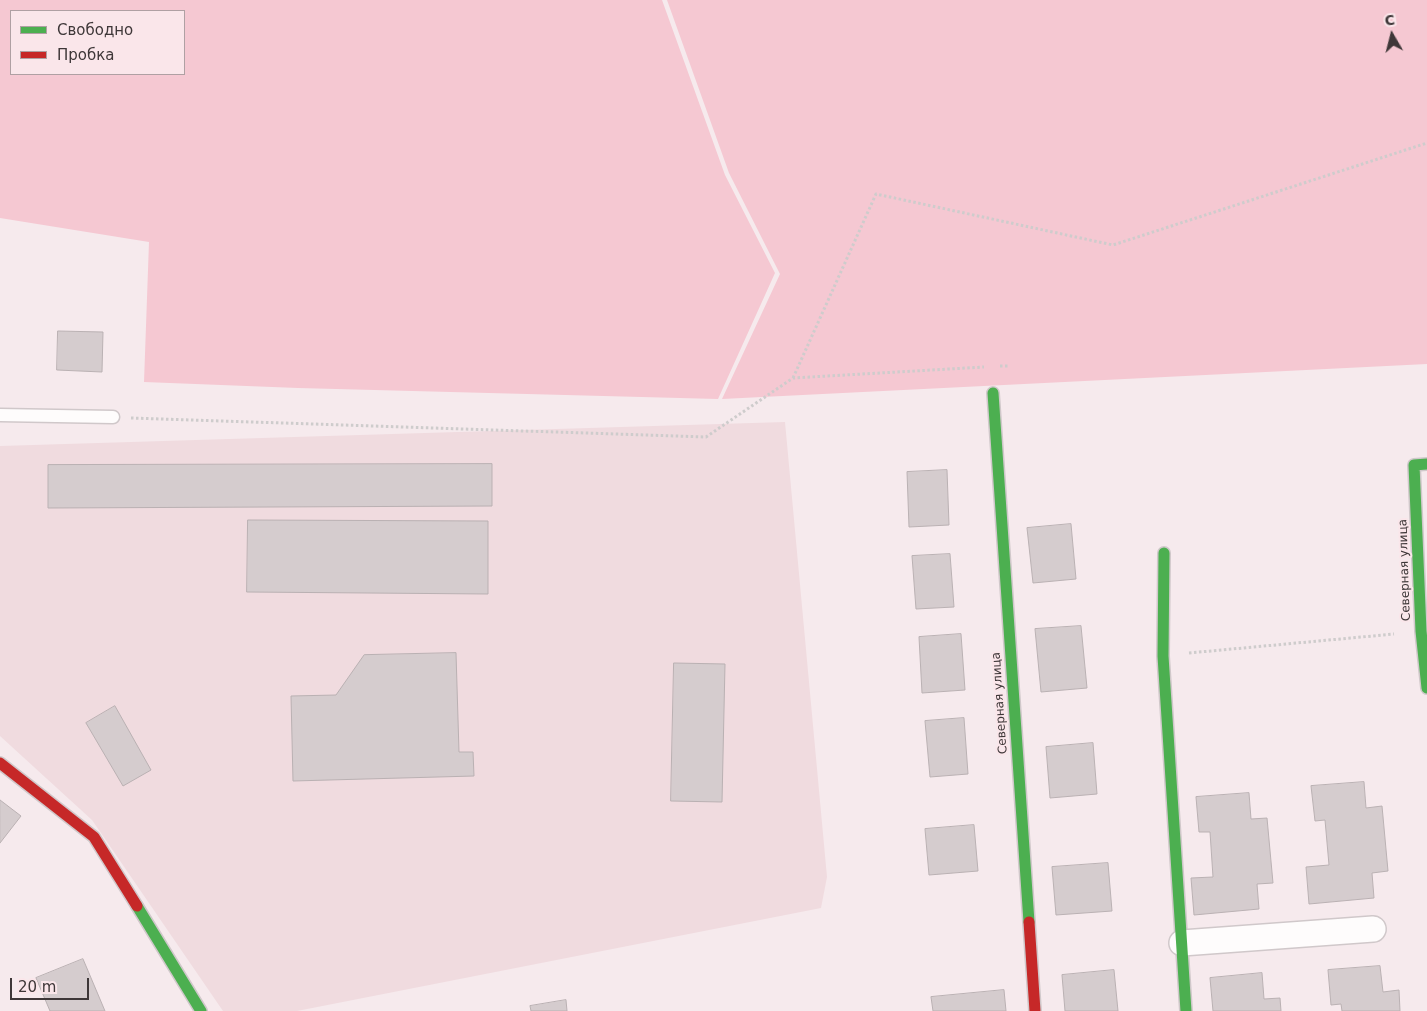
<!DOCTYPE html>
<html>
<head>
<meta charset="utf-8">
<style>
  body { margin:0 }
  #map { position:relative; width:1427px; height:1011px; overflow:hidden; background:#f6eaed; font-family:"DejaVu Sans",sans-serif }
  canvas { display:block }
  .legend { position:absolute; left:10px; top:10px; width:175px; height:65px; box-sizing:border-box; background:#fae6ea; border:1px solid #afa0a3; margin:0; padding:6px 9px; list-style:none; font-size:15px; color:#3e3738 }
  .legend li { display:flex; align-items:center; gap:10px; height:25px }
  .legend b { width:25px; border:1px solid #afa0a3 }
  .north { position:absolute; left:1367px; top:10px; width:50px; height:50px; -webkit-text-stroke:4px #fae6ea; paint-order:stroke; rotate:352deg; font-size:14px; font-weight:700; line-height:20px; text-align:center; color:#3e3738 }
  .north::after { content:''; display:block; margin:auto; width:18px; height:22px; background:#3e3738; clip-path:polygon(50% 0,100% 100%,50% 72%,0 100%) }
  .scale { position:absolute; left:10px; top:978px; width:79px; height:22px; box-sizing:border-box; border:2px solid #3e3738; border-top:0; padding-left:6px; font-size:15px; line-height:18px; white-space:nowrap; color:#3e3738; -webkit-text-stroke:4px #fae6ea; paint-order:stroke }
</style>
</head>
<body>
<div id="map">
<canvas width="1427" height="1011"></canvas>
<ul class="legend">
<li><b style="height:6px;background:#4caf50"></b>Свободно</li>
<li><b style="height:6px;background:#c62828"></b>Пробка</li>
</ul>
<div class="north">С</div>
<div class="scale">20 m</div>
</div>
<script>
const c = document.querySelector('canvas').getContext('2d');
c.lineJoin = 'round';
function fill(path, color) { c.fillStyle = color; c.fill(path, 'evenodd'); }
function strokePath(path, color, width, dash) { c.strokeStyle = color; c.lineWidth = width; c.lineCap = dash ? 'butt' : 'round'; c.setLineDash(dash || []); c.stroke(path); }
function label(font, color, halo, rows, align = 'center') {
  c.font = font + ' "DejaVu Sans",sans-serif'; c.lineWidth = 4; c.setLineDash([]); c.textBaseline = 'middle'; c.strokeStyle = halo; c.fillStyle = color; for (const [text, x, y, turn = 0] of rows) {
    c.save(); c.translate(x, y); c.rotate((+turn || 0) * Math.PI / 180); c.textAlign = isNaN(turn) ? turn : align; if (halo) c.strokeText(text, 0, 0); c.fillText(text, 0, 0); c.restore();
  }
}
fill(new Path2D(`
  M785 422 827 877 821 908 297 1011H223L92 820 0 736V446Z`), '#f0dbdf');
fill(new Path2D(`
  M0 0H662L725 175 775 273 718 399 298 388 144 382 149 242 0 218ZM184 11V74H11V11Z
  M667 0H1427V364L722 399 780 274 729 173Z`), '#f5c8d2');
const building = new Path2D(`
  M58 331 103 332 102 372 57 370Z
  M492 464V506L48 508V465Z
  M947 470 949 525 909 527 907 472Z
  M248 520 488 521V594L247 592Z
  M1071 524 1076 579 1033 583 1027 528Z
  M950 554 954 607 916 609 912 556Z
  M1081 626 1087 688 1041 692 1035 629Z
  M961 634 965 690 922 693 919 637Z
  M456 653 459 752H473L474 776 293 781 291 696 336 695 364 655Z
  M674 663 725 664 722 802 671 801Z
  M115 706 151 770 123 786 86 723Z
  M964 718 968 774 930 777 925 721Z
  M1093 743 1097 794 1050 798 1046 747Z
  M1364 782 1366 808 1382 806 1388 871 1372 873 1374 898 1309 904 1306 867 1329 865 1325 820 1315 821 1311 786Z
  M1249 793 1251 819 1267 818 1273 883 1257 884 1259 909 1194 915 1191 878 1213 877 1210 832H1199L1196 797Z
  M0 800 21 816 0 843Z
  M974 825 978 871 929 875 925 829Z
  M1108 863 1112 911 1056 915 1052 867Z
  M83 959 105 1011H50L36 978Z
  M1380 966 1383 992 1399 990 1400 1011H1342L1341 1004 1331 1005 1328 970Z
  M1114 970 1118 1011H1065L1062 975Z
  M1262 973 1264 999 1280 998 1281 1011H1213L1210 978Z
  M1004 990 1006 1011H933L931 997Z
  M566 1000 567 1011H531L530 1006Z`);
fill(building, '#d5ccce');
strokePath(building, '#bab1b3', 1);
const lane = new Path2D(`
  M0 415 113 417`);
const street = new Path2D(`
  M1182 943 1373 929`);
const fast = new Path2D(`
  M993 393 1029 922
  M1427 464 1414 465 1421 631 1427 688
  M1164 553 1163 656 1186 1011
  M137 906 201 1011`);
const jam = new Path2D(`
  M0 763 94 837 137 906
  M1029 922 1035 1011`);
strokePath(lane, '#d0c8ca', 15);
strokePath(street, '#d0c8ca', 28);
strokePath(fast, '#d0c8ca', 14);
strokePath(jam, '#d0c8ca', 14);
strokePath(new Path2D(`
  M1000 366H1008
  M793 378 876 194 1113 245 1427 143
  M131 418 706 437 793 378 984 367
  M1189 653 1394 634`), '#cecccc', 3, [2.5, 2.5]);
strokePath(lane, '#fefcfc', 12);
strokePath(street, '#fefcfc', 25);
strokePath(fast, '#4caf50', 11);
strokePath(jam, '#c62828', 11);
label('12px', '#3e3738', '#fae6ea', [
  ["Северная улица",1405,570,-92],
  ["Северная улица",1000,703,-94]
]);
</script>
</body>
</html>
